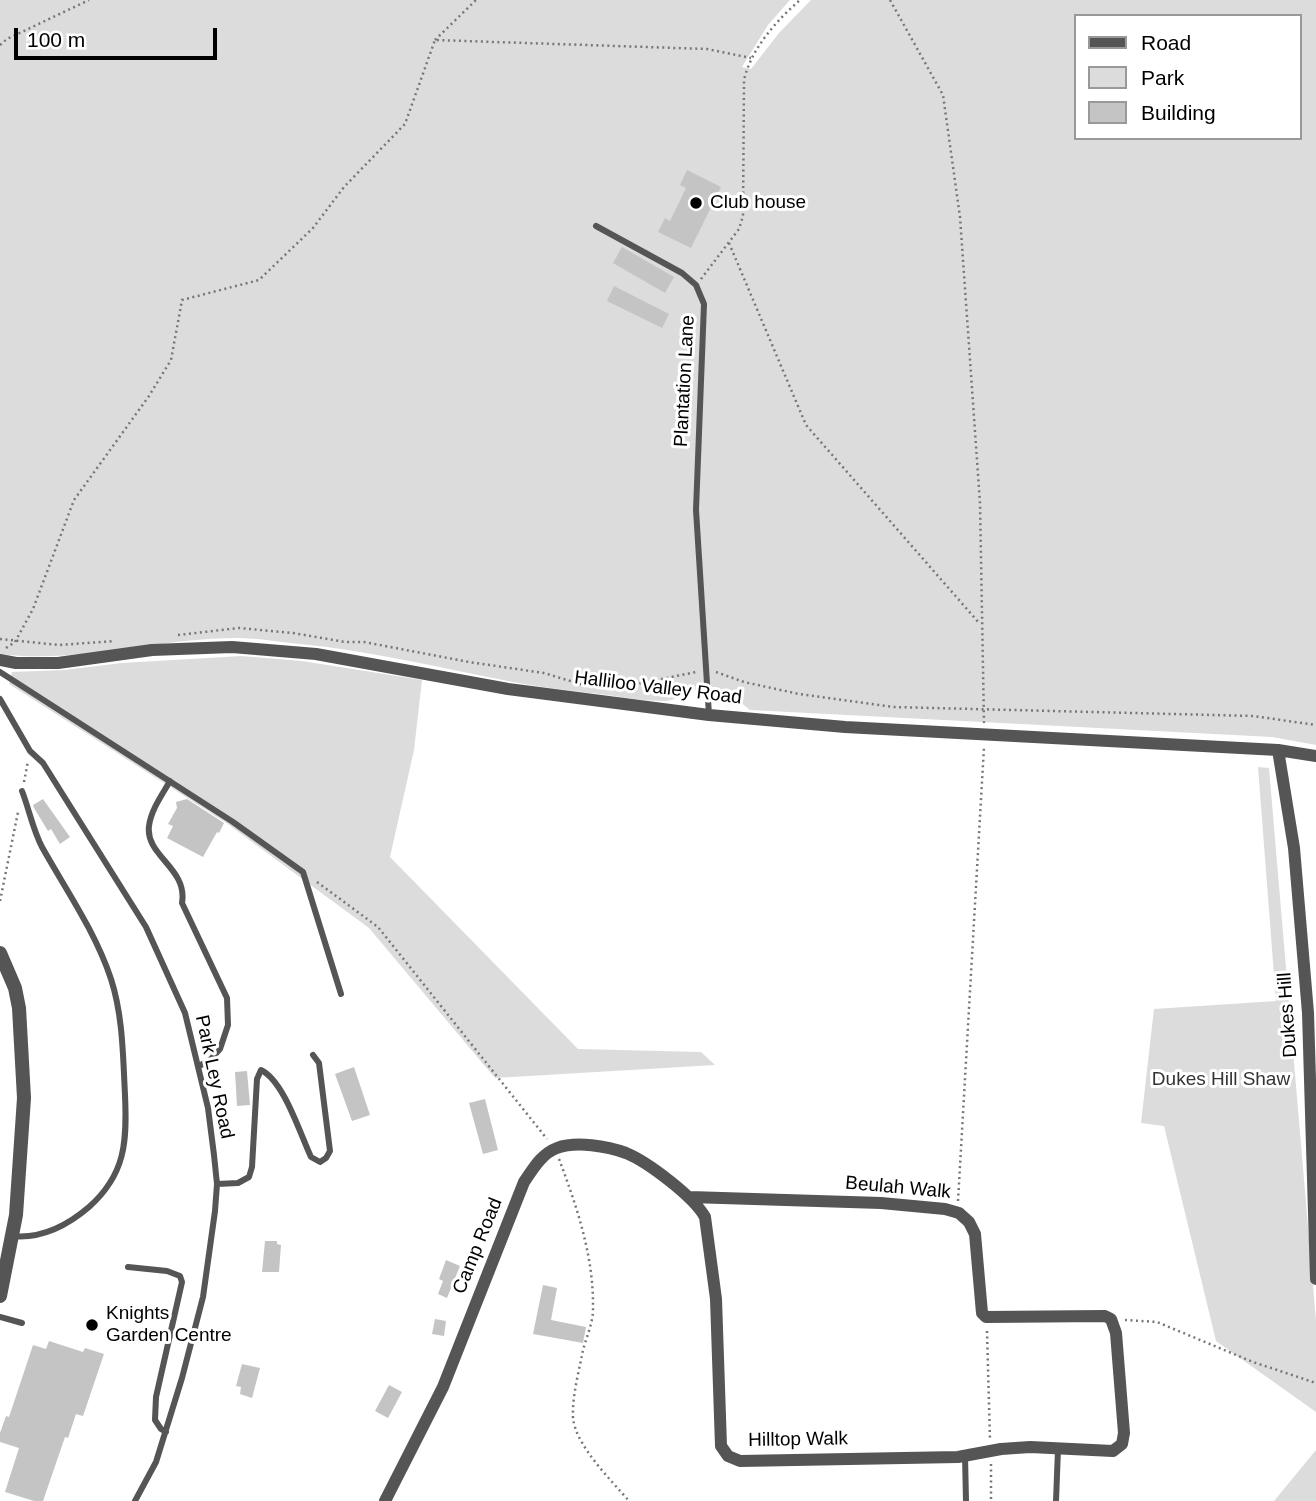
<!DOCTYPE html>
<html>
<head>
<meta charset="utf-8">
<style>
  body { margin:0 }
  #map { position:relative; width:1316px; height:1501px; overflow:hidden; background:#fff; font-family:Helvetica,sans-serif }
  canvas { display:block }
  .legend { position:absolute; left:1074px; top:14px; width:228px; height:126px; box-sizing:border-box; background:#fff; border:2px solid #999; margin:0; padding:9px 12px; list-style:none; font-size:21px; color:#000 }
  .legend li { display:flex; align-items:center; gap:14px; height:35px }
  .legend b { width:35px; border:2px solid #999 }
  .scale { position:absolute; left:14px; top:28px; width:203px; height:32px; box-sizing:border-box; border:4px solid #000; border-top:0; padding-left:9px; font-size:21px; line-height:24px; white-space:nowrap; color:#000; -webkit-text-stroke:5px #fff; paint-order:stroke }
</style>
</head>
<body>
<div id="map">
<canvas width="1316" height="1501"></canvas>
<ul class="legend">
<li><b style="height:9px;background:#555"></b>Road</li>
<li><b style="height:19px;background:#dcdcdc"></b>Park</li>
<li><b style="height:19px;background:#c4c4c4"></b>Building</li>
</ul>
<div class="scale">100 m</div>
</div>
<script>
const c = document.querySelector('canvas').getContext('2d');
c.lineJoin = 'round';
function fill(path, color) { c.fillStyle = color; c.fill(path, 'evenodd'); }
function strokePath(path, color, width, dash) { c.strokeStyle = color; c.lineWidth = width; c.lineCap = dash ? 'butt' : 'round'; c.setLineDash(dash || []); c.stroke(path); }
function label(font, color, halo, rows, align = 'center') {
  c.font = font + ' Helvetica,sans-serif'; c.lineWidth = 6; c.setLineDash([]); c.textBaseline = 'middle'; c.strokeStyle = halo; c.fillStyle = color; for (const [text, x, y, turn = 0] of rows) {
    c.save(); c.translate(x, y); c.rotate((+turn || 0) * Math.PI / 180); c.textAlign = isNaN(turn) ? turn : align; if (halo) c.strokeText(text, 0, 0); c.fillText(text, 0, 0); c.restore();
  }
}
fill(new Path2D(`
  M0 0H790L768 25 742 67 751 69 779 33 811 0H1316V745L1272 737 750 710C737 699 718 681 699 688 687 692 679 700 665 701 647 701 626 698 607 695 576 691 544 688 513 682 442 668 372 651 300 644 279 642 257 638 237 638 157 638 79 664 0 654ZM1076 16H1300V138H1076Z
  M241 656 302 661 422 680 414 750 390 857 578 1049 701 1052 715 1065 495 1078 369 928 225 822 9 684 12 672 64 670 122 663Z
  M1258 767 1269 768 1316 1321V1412L1216 1341 1164 1126 1141 1123 1154 1009 1276 1001Z
  M1316 1450V1501H1274Z`), '#dcdcdc');
fill(new Path2D(`
  M687 170 721 187 691 248 658 232 665 218 670 221 686 188 680 185Z
  M622 247 674 277 665 293 613 263Z
  M614 286 669 314 662 328 607 301Z
  M43 799 70 837 60 844 51 829 48 831 34 808 33 805Z
  M187 799 224 823 219 833 217 832 203 857 167 838 173 826 168 824 177 808 176 802Z
  M354 1067 370 1115 352 1121 335 1074Z
  M247 1071 250 1105 237 1106 235 1072Z
  M485 1099 498 1150 483 1154 469 1103Z
  M265 1241H277V1244L281 1245 279 1272H262Z
  M446 1260 460 1266 447 1298 438 1294 443 1281 439 1279Z
  M543 1285 557 1288 551 1320 586 1327 583 1343 533 1334Z
  M435 1319 446 1321 444 1336 432 1334Z
  M49 1341 83 1352 85 1348 104 1354 83 1416 76 1414 68 1438 65 1437 43 1501H34L5 1492 19 1448 0 1442V1433L6 1416 9 1417 33 1345 46 1349Z
  M242 1364 260 1368 252 1398 240 1394 241 1387 236 1386Z
  M389 1385 402 1392 388 1418 375 1411Z`), '#c4c4c4');
strokePath(new Path2D(`
  M890 0 943 95 960 217 980 503 984 723
  M435 40 476 0
  M0 45 7 39 89 0
  M729 243 806 425 980 624
  M701 279 739 229 743 216 744 80C751 49 776 21 800 0
  M178 635 239 628 293 633 345 642H364L469 662 544 673 580 684 606 687 632 685 696 672
  M0 639 59 645 115 641
  M6 648 15 642 33 609 74 500 149 396 171 360 182 300 259 280 313 228 344 187 405 124 435 40 707 49 751 58
  M716 672 744 682 799 694 893 707 1253 716 1316 725
  M24 782 28 761
  M317 882 378 927 547 1139
  M0 901 18 812
  M559 1159C577 1207 594 1257 593 1309 593 1325 585 1339 582 1355 578 1375 572 1398 573 1418 576 1446 611 1480 629 1501
  M958 1201 984 747
  M1125 1320 1157 1322 1253 1362 1316 1383
  M987 1331 990 1440
  M991 1464V1501`), '#777', 2.5, [2, 3.5]);
strokePath(new Path2D(`
  M596 226 682 273 696 285 704 304 696 510 709 715
  M0 672 233 822 303 872 341 994
  M0 699 30 751 43 763 146 927 185 1013 208 1108 214 1155 217 1184 215 1211 203 1297 182 1378 156 1462 135 1501
  M170 781C162 795 151 810 149 826 145 856 188 868 182 903L227 998 228 1025 220 1049 210 1060 199 1066
  M217 1184 238 1183 249 1177 252 1167 257 1079 261 1070C284 1081 300 1134 311 1157L320 1162 326 1158 330 1151 319 1063 313 1055
  M12 1236C41 1239 68 1225 89 1207 126 1174 127 1141 125 1095 123 1057 123 1016 111 979 95 931 66 890 42 847 33 830 29 809 22 791
  M128 1267 167 1271 180 1276 182 1282 156 1397 155 1420 161 1429 166 1432
  M0 1317 22 1323
  M965 1455 966 1501
  M1056 1501 1058 1449`), '#555', 6);
strokePath(new Path2D(`
  M0 660 16 663H58L152 650 232 647 316 654 508 689 709 715 845 727 1278 750 1316 756
  M1278 750 1294 848 1308 1013 1316 1279
  M385 1501 443 1387 524 1182C533 1169 541 1154 557 1148 576 1141 607 1146 626 1153 648 1162 694 1197 705 1217L716 1299 721 1446 728 1456 740 1461 958 1457 1001 1449 1030 1447 1113 1451 1122 1444 1124 1433 1116 1333 1111 1319 1105 1316 986 1317 982 1313 975 1234 969 1222 959 1213 945 1209 881 1203 690 1197`), '#555', 12);
strokePath(new Path2D(`
  M0 953 15 988 19 1008 24 1098 16 1215 0 1296`), '#555', 14);
for (const [x, y, r, color] of [
  [696,203,7,"#000"],
  [92,1325,7,"#000"]
]) { const dot = new Path2D(); dot.arc(x, y, r, 0, 2 * Math.PI); c.fillStyle = color; c.fill(dot); strokePath(dot, '#fff', 2.5); }
label('19px', '#000', '#fff', [
  ["Club house",710,203],
  ["Knights",106,1314],
  ["Garden Centre",106,1336]
], 'left');
label('19px', '#000', '#fff', [
  ["Plantation Lane",685,381,-87],
  ["Halliloo Valley Road",658,688,7],
  ["Dukes Hill",1288,1015,-94],
  ["Park Ley Road",214,1077,78],
  ["Beulah Walk",898,1188,5],
  ["Camp Road",478,1246,-68],
  ["Hilltop Walk",798,1440,-1]
]);
label('19px', '#333', '#fff', [
  ["Dukes Hill Shaw",1221,1080]
]);
</script>
</body>
</html>
